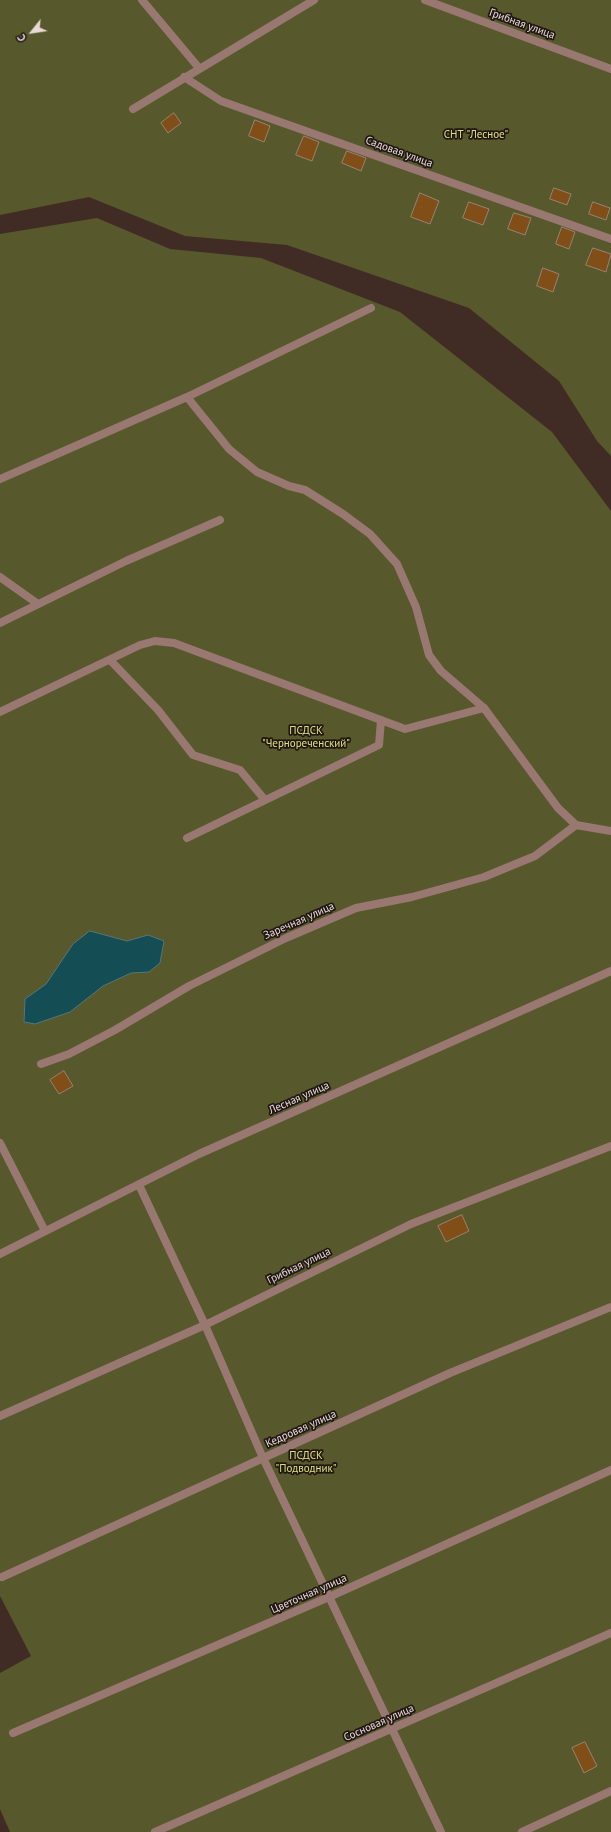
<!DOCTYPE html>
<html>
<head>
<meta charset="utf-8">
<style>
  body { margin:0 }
  #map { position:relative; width:611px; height:1832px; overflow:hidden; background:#412c25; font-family:"PT Sans",sans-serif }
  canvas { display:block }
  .north { position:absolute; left:12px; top:12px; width:40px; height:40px; -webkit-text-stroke:3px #211714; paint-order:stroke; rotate:240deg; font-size:11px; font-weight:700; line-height:16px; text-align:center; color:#e7d9d4 }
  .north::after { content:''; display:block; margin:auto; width:14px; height:18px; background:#e7d9d4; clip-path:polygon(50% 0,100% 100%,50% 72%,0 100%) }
</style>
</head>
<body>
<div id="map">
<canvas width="611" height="1832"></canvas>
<div class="north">С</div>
</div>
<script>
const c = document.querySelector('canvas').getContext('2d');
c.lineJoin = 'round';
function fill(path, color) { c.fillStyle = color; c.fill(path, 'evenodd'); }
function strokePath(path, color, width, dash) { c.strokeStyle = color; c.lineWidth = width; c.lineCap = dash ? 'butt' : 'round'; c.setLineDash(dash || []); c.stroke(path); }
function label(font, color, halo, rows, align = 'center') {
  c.font = font + ' "PT Sans",sans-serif'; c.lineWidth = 3.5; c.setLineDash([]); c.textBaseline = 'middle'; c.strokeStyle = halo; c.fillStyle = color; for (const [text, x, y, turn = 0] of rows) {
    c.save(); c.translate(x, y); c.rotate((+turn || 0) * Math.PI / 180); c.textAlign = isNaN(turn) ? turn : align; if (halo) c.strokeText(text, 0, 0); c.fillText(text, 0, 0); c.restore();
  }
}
fill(new Path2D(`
  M0 0H611V456L597 441 559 381 469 308 287 245 185 236 89 197 0 215Z
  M97 218 170 249 261 258 400 312 552 432 611 511V1832H10L0 1809V1673L31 1656 0 1596V234Z`), '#57582c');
const water = new Path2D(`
  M90 931 127 941 148 935 164 941 160 963 149 972 131 973 103 986 70 1012 35 1024 24 1022 25 999 46 984 73 944Z`);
fill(water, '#154d55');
strokePath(water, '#54777b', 1);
const building = new Path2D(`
  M174 113 181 123 168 133 161 123Z
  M255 120 270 126 264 142 249 136Z
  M304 136 319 142 312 161 296 155Z
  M347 151 366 158 361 171 342 163Z
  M554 188 571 194 567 205 550 199Z
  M420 193 439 201 430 224 411 217Z
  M469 202 489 209 483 225 463 218Z
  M593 202 610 208 606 220 589 214Z
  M514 213 531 218 525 235 508 229Z
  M562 227 575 232 569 249 556 244Z
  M593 248 611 254 606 272 586 265Z
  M543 268 559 274 553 292 537 286Z
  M64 1071 73 1086 59 1094 50 1080Z
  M462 1215 469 1231 446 1242 438 1226Z
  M585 1742 597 1766 584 1773 572 1748Z`);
fill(building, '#824e18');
strokePath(building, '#978373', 1);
strokePath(new Path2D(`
  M0 577 38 604
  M0 623 126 561 220 520
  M110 660 158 710 193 755 240 770 265 800
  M0 712 140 645 155 641 174 643 405 729 484 708
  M187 838 379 745 381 720
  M0 1143 45 1231`), '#997871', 8);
strokePath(new Path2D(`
  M142 0 199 68
  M425 0 611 69
  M184 77 221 101 611 239
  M133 109 314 0
  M187 397 229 449 257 472 289 486 305 490 343 514 370 534 397 564 416 607 429 655 441 671 484 708 558 808 576 825 611 831
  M0 479 187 397 371 308
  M41 1064 69 1054 115 1030 189 986 286 938 356 908 412 897 484 877 535 856 576 825
  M139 1185 205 1325 263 1458 441 1832
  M0 1254 199 1154 611 971
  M0 1416 205 1325 411 1224 611 1146
  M2 1577 450 1373 611 1307
  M13 1733 329 1597 611 1470
  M155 1832 611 1633
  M522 1832 611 1791`), '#997871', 8);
label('11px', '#e7d9d4', '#211714', [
  ["Грибная улица",522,24,20],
  ["Садовая улица",399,152,20],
  ["Заречная улица",299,921,-24],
  ["Лесная улица",299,1098,-24],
  ["Грибная улица",299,1266,-26],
  ["Кедровая улица",301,1429,-24],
  ["Цветочная улица",309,1594,-24],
  ["Сосновая улица",379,1723,-24]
]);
label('11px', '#dee17a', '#211714', [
  ["СНТ \"Лесное\"",476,135],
  ["ПСДСК",306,731],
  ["\"Чернореченский\"",306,744],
  ["ПСДСК",306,1456],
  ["\"Подводник\"",306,1469]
]);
</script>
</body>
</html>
